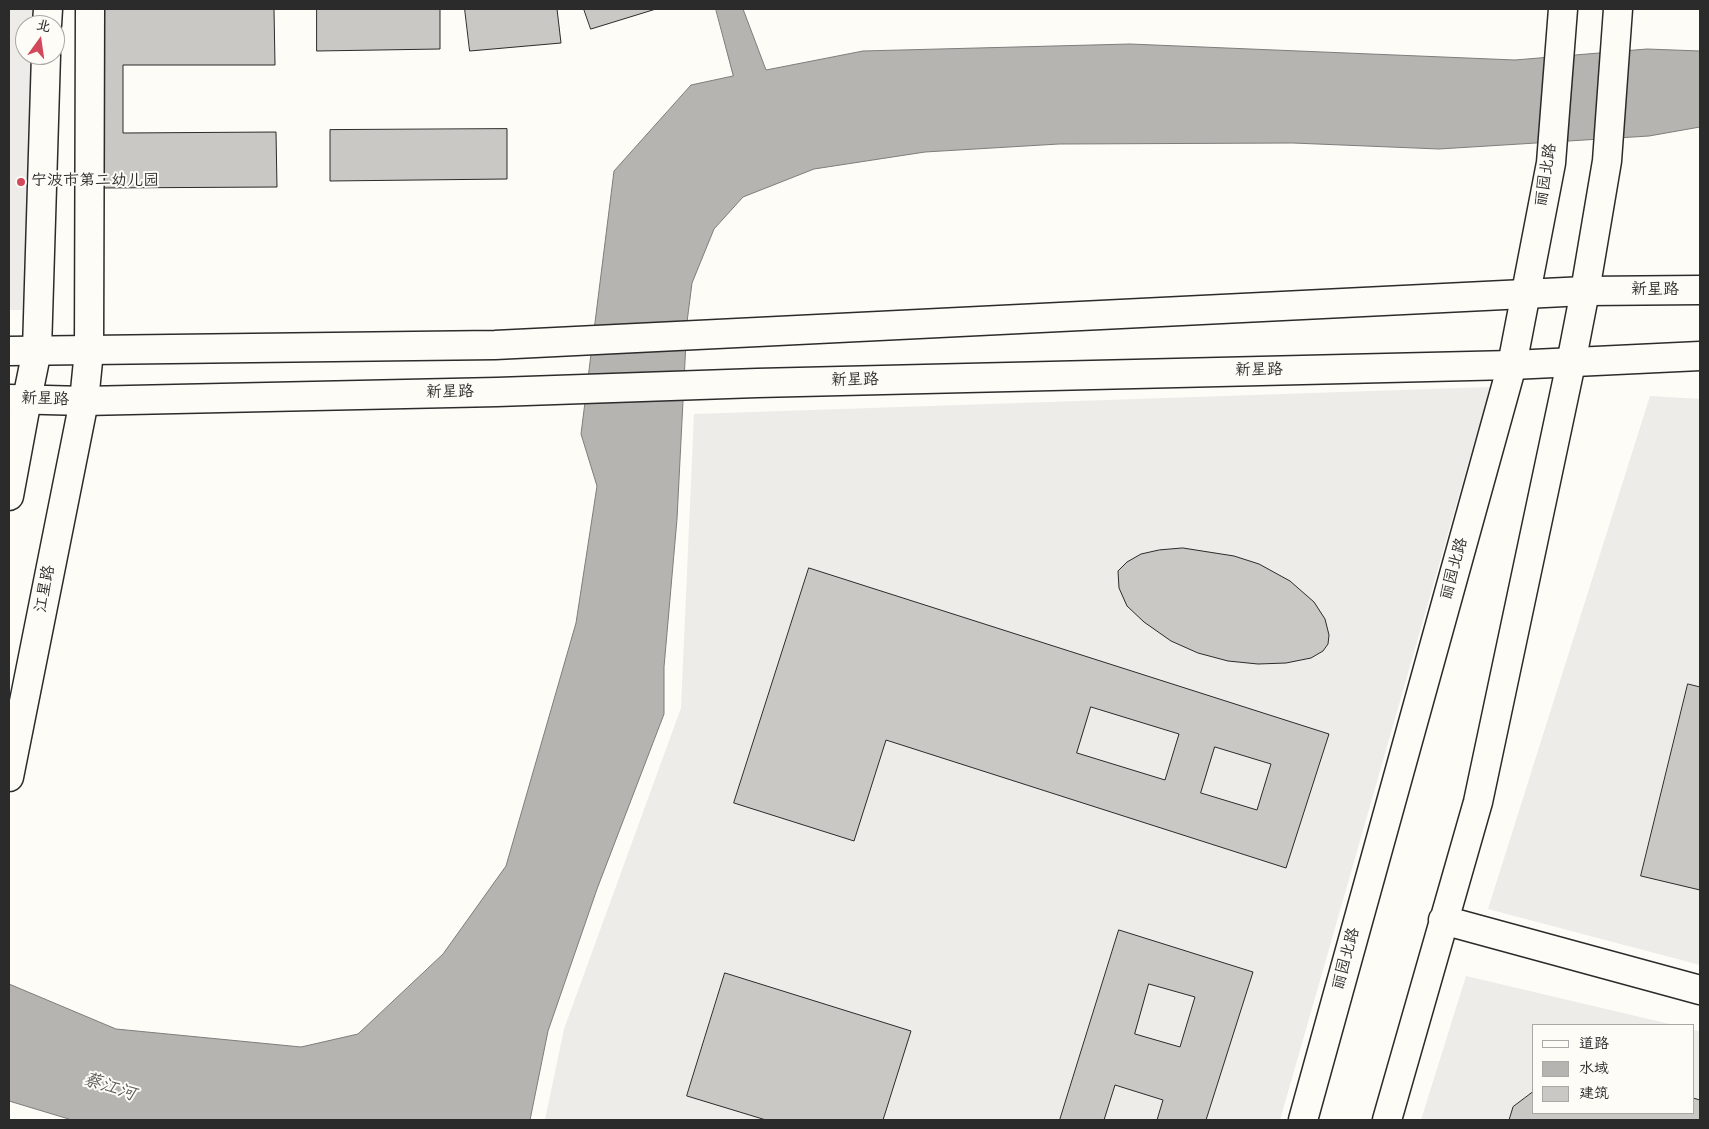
<!DOCTYPE html>
<html>
<head>
<meta charset="utf-8">
<style>
  body { margin:0 }
  #map { position:relative; width:1709px; height:1129px; overflow:hidden; background:#fdfcf7; font-family:"Architects Daughter","LXGW WenKai TC",sans-serif }
  canvas { display:block }
  .frame { position:absolute; inset:0; border:10px solid #2b2b2b; pointer-events:none }
  .legend { position:absolute; left:1532px; top:1024px; width:162px; height:90px; box-sizing:border-box; background:#fdfcf7; border:1px solid #a9a8a5; margin:0; padding:6px 9px; list-style:none; font-size:15px; color:#2b2b2b }
  .legend li { display:flex; align-items:center; gap:10px; height:25px }
  .legend b { width:25px; border:1px solid #a9a8a5 }
  .north { position:absolute; left:15px; top:15px; width:50px; height:50px; box-sizing:border-box; background:#fdfcf7; border:1px solid #a9a8a5; border-radius:50%; rotate:14deg; font-size:14px; font-weight:700; line-height:20px; text-align:center; color:#2b2b2b }
  .north::after { content:''; display:block; margin:auto; width:18px; height:22px; background:#d1495b; clip-path:polygon(50% 0,100% 100%,50% 72%,0 100%) }
</style>
</head>
<body>
<div id="map">
<canvas width="1709" height="1129"></canvas>
<div class="frame"></div>
<ul class="legend">
<li><b style="height:6px;background:#fdfcf7"></b>道路</li>
<li><b style="height:14px;background:#b5b4b1"></b>水域</li>
<li><b style="height:14px;background:#c9c8c4"></b>建筑</li>
</ul>
<div class="north">北</div>
</div>
<script>
const c = document.querySelector('canvas').getContext('2d');
c.lineJoin = 'round';
function fill(path, color) { c.fillStyle = color; c.fill(path, 'evenodd'); }
function strokePath(path, color, width, dash) { c.strokeStyle = color; c.lineWidth = width; c.lineCap = dash ? 'butt' : 'round'; c.setLineDash(dash || []); c.stroke(path); }
function label(font, color, halo, rows, align = 'center') {
  c.font = font + ' "Architects Daughter","LXGW WenKai TC",sans-serif'; c.lineWidth = 4; c.setLineDash([]); c.textBaseline = 'middle'; c.strokeStyle = halo; c.fillStyle = color; for (const [text, x, y, turn = 0] of rows) {
    c.save(); c.translate(x, y); c.rotate((+turn || 0) * Math.PI / 180); c.textAlign = isNaN(turn) ? turn : align; if (halo) c.strokeText(text, 0, 0); c.fillText(text, 0, 0); c.restore();
  }
}
fill(new Path2D(`
  M9 9H33V25H25V55H33L32 310H9Z
  M1490 387 1280 1120H545L564 1029 681 708 694 414Z
  M1650 396 1700 399V965L1488 909Z
  M1466 976 1674 1025H1533V1113H1693V1030L1700 1031V1120H1421Z`), '#edece8');
const water = new Path2D(`
  M716 9H743L766 70 863 51 1130 44 1515 60 1647 49 1700 51V127L1649 136 1439 149 1293 143 1059 144 925 152 814 169 743 197 714 229 692 283 687 322 677 519 664 667V714L597 889 548 1031 530 1120H72L9 1101V984L116 1029 301 1047 358 1034 443 954 506 866 576 623 597 486 581 434 614 171 691 85 733 76Z`);
fill(water, '#b5b4b1');
strokePath(water, '#7e7d7b', 1);
const building = new Path2D(`
  M96 9H274L275 65H123V133L276 132 277 187 97 188Z
  M317 9H440V49L317 51Z
  M465 9H557L561 43 470 51Z
  M584 9H656L591 29Z
  M507 129V179L330 181V130Z
  M1183 548 1234 556 1259 564 1290 581 1314 602 1325 619 1329 635 1328 644 1323 651 1311 658 1286 663 1258 664 1228 661 1198 653 1171 641 1144 622 1127 606 1119 588 1118 571 1127 562 1141 554 1159 550Z
  M809 568 1329 734 1286 868 886 740 854 841 734 803ZM1091 707 1179 734 1165 780 1077 753ZM1215 747 1271 764 1257 810 1201 793Z
  M1688 684 1700 687V890L1641 876Z
  M1119 930 1253 972 1206 1120H1157L1163 1100 1115 1085 1104 1120H1060ZM1149 984 1195 997 1180 1047 1135 1034Z
  M725 973 911 1031 883 1120H766L687 1096Z
  M1533 1092V1113H1693V1098L1700 1100V1120H1509L1513 1107Z`);
fill(building, '#c9c8c4');
strokePath(building, '#2b2b2b', 1);
const street = new Path2D(`
  M47 25 48 9
  M1571 363 1585 291 1607 161 1618 9
  M1512 365 1551 163 1563 9
  M27 399 37 350 46 55
  M84 401 89 351 90 9`);
const secondary = new Path2D(`
  M9 496 27 399
  M9 777 84 401
  M1443 920 1700 990
  M1303 1120 1512 365
  M1387 1120 1478 802 1571 363`);
const primary = new Path2D(`
  M9 351 495 345 1585 291 1700 290
  M9 399 84 401 497 392 757 383 1512 365 1700 356`);
strokePath(street, '#2b2b2b', 31);
strokePath(secondary, '#2b2b2b', 31);
strokePath(primary, '#2b2b2b', 31);
strokePath(street, '#fdfcf7', 28);
strokePath(secondary, '#fdfcf7', 28);
strokePath(primary, '#fdfcf7', 28);
for (const [x, y, r, color] of [
  [21,182,5,"#d1495b"]
]) { const dot = new Path2D(); dot.arc(x, y, r, 0, 2 * Math.PI); c.fillStyle = color; c.fill(dot); strokePath(dot, '#fdfcf7', 2); }
label('16px', '#2b2b2b', '#fdfcf7', [
  ["丽园北路",1547,175,-81],
  ["新星路",1655,291],
  ["新星路",1259,371,-1],
  ["新星路",855,381,-1],
  ["新星路",450,393,-1],
  ["新星路",45,400,2],
  ["丽园北路",1455,569,-75],
  ["江星路",46,589,-79],
  ["丽园北路",1347,959,-75]
]);
label('16px', '#2b2b2b', '#fdfcf7', [
  ["宁波市第二幼儿园",31,182]
], 'left');
label('italic 18px', '#5b5b5a', '#fdfcf7', [
  ["蔡江河",109,1088,18]
]);
</script>
</body>
</html>
